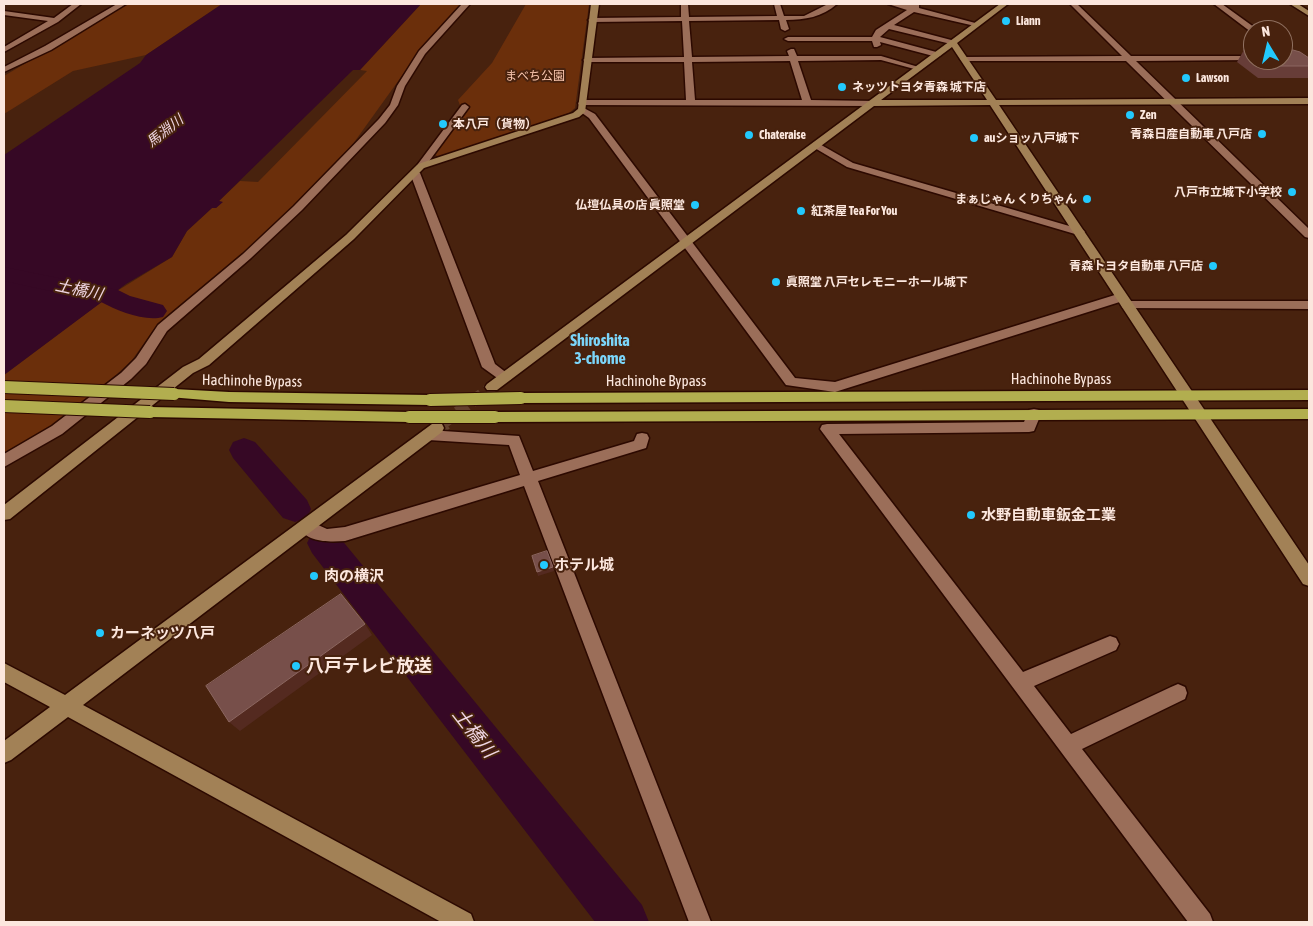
<!DOCTYPE html>
<html>
<head>
<meta charset="utf-8">
<style>
  body { margin:0 }
  #map { position:relative; width:1313px; height:926px; overflow:hidden; background:#48220e; font-family:"Asap Condensed",sans-serif }
  canvas { display:block }
  .frame { position:absolute; inset:0; border:5px solid #fce7de; pointer-events:none }
  .north { position:absolute; left:1243px; top:20px; width:50px; height:50px; box-sizing:border-box; background:#48220e; border:1px solid #907161; border-radius:50%; rotate:351deg; font-size:14px; font-weight:700; line-height:20px; text-align:center; color:#fce7de }
  .north::after { content:''; display:block; margin:auto; width:18px; height:22px; background:#22c9fd; clip-path:polygon(50% 0,100% 100%,50% 72%,0 100%) }
</style>
</head>
<body>
<div id="map">
<canvas width="1313" height="926"></canvas>
<div class="frame"></div>
<div class="north">N</div>
</div>
<script>
const c = document.querySelector('canvas').getContext('2d');
c.lineJoin = 'round';
function fill(path, color) { c.fillStyle = color; c.fill(path, 'evenodd'); }
function strokePath(path, color, width, dash) { c.strokeStyle = color; c.lineWidth = width; c.lineCap = dash ? 'butt' : 'round'; c.setLineDash(dash || []); c.stroke(path); }
function label(font, color, halo, rows, align = 'center') {
  c.font = font + ' "Asap Condensed","Noto Sans JP",sans-serif'; c.lineWidth = 4; c.setLineDash([]); c.textBaseline = 'middle'; c.strokeStyle = halo; c.fillStyle = color; for (const [text, x, y, turn = 0] of rows) {
    c.save(); c.translate(x, y); c.rotate((+turn || 0) * Math.PI / 180); c.textAlign = isNaN(turn) ? turn : align; if (halo) c.strokeText(text, 0, 0); c.fillText(text, 0, 0); c.restore();
  }
}
fill(new Path2D(`
  M126 4H222L146 55 73 71 4 114V76Z
  M421 4H463L419 52 345 155 294 207 243 255 154 329 132 360 116 375 49 428 4 456V375L109 296 172 257 187 231 212 208H216L222 202 219 201 240 181 258 182 367 71 360 70Z
  M526 4H589L575 108 569 113 440 157 433 154 461 108 458 100 492 63Z`), '#6b2f0b');
fill(new Path2D(`
  M222 4H421L360 70H353L219 201 223 202 216 208H212L187 231 172 257 126 284 4 375V155L140 63 146 55Z`), '#360825');
strokePath(new Path2D(`
  M66 4H74`), '#360825', 2.5);
fill(new Path2D(`
  M4 267 118 290 130 296 163 305 167 311 163 317C145 322 118 311 101 302L4 281Z
  M244 438 255 442 307 500 311 509 307 518 295 522 283 518 233 458 229 450 233 442Z
  M324 529 336 533 642 905 649 922H595L312 553 307 543 312 533Z`), '#360825');
strokePath(new Path2D(`
  M443 423 492 387`), '#63402d', 12, [12, 6]);
strokePath(new Path2D(`
  M437 428 445 422`), '#63402d', 16, [16, 8]);
const street = new Path2D(`
  M73 4H81L58 22 4 52V47L48 21 4 15V11L54 18Z
  M117 4H126L51 50 4 72V67L45 46Z
  M462 4H470L425 54 405 86 398 105 385 123 302 210 251 258 167 331 146 364 131 379 62 434 4 467V454L52 426 121 373 136 358 158 325 243 254 294 206 379 119 390 105 397 86 419 51Z
  M681 4H688L689 17 777 16 774 4H780L784 16H804L828 4H837C822 17 805 20 786 20L789 29 785 31 781 29 779 20 689 21 692 57 789 56 787 51 791 49H794L797 56H881L922 68 918 70 881 60 798 61 811 100 875 101V105L872 106 579 105 578 103 582 100H686L684 62H587L583 60 587 58 684 57 682 21 592 22 588 20 592 18 681 17ZM790 61 802 100H695L692 62Z
  M888 4C898 4 909 5 919 5V8L979 24 975 26 914 12 894 25 955 41V45L889 29 880 37 940 53 941 55 937 57 880 42 881 45 877 47H874L872 41H788L784 39 788 37H872L876 30 907 10Z
  M1070 4H1077L1131 56H1253V60H1255H1253L1136 61 1309 229V238L1305 237 1126 61H964L960 59 964 57 1122 56Z
  M1214 4H1222L1258 30 1251 32Z
  M465 104 469 107 424 168H418V164L462 105Z
  M582 107 595 114 795 378 835 382 1118 294 1122 293 1128 297 1126 300 835 392 786 385 589 118 578 110Z
  M816 142 853 163 1083 230 1085 232 1079 235 1075 234 847 167 813 147V143Z
  M415 170 420 173 495 364 512 377 510 380H500L482 367 410 173Z
  M1127 301H1309V309L1123 308 1121 305 1123 302Z
  M1034 409 1039 410 1041 414 1034 431 1029 432 839 434 1023 672 1110 636 1116 638 1119 644 1116 650 1034 686 1071 734 1171 687 1178 684 1185 687 1187 693 1185 699 1082 749 1210 914 1213 922H1188L820 429 822 425 827 424 1024 422 1029 410Z
  M428 430 519 436 533 471 634 441 637 434 642 433 647 434 649 438 646 448 538 481 711 922H689L524 486 345 541C330 542 307 543 299 527L301 522 307 520 327 529 345 527 520 475 509 445 428 440 423 439 421 435 423 431Z`);
const secondary = new Path2D(`
  M591 4H599L585 112 579 117 424 168 354 239 209 365 193 373 10 519 4 520V505L183 367 199 359 346 235 418 164 573 113 578 109Z
  M1000 4H1008L957 43 996 100 1309 98V104L999 105 1309 565V586L1303 584 990 105 874 106 497 390H487L485 387 487 384ZM952 47 987 100H881Z
  M1290 4H1298L1309 11V16Z
  M437 423 442 424 444 428 442 432 83 705 471 914 474 922H441L68 717 11 760 4 763V741L50 707 4 682V663L65 695 432 424Z`);
const highway = new Path2D(`
  M174 389 229 392 430 395 435 397 437 400 435 403 430 405 229 402 169 397 167 394 169 391Z
  M1309 390V400L521 403 516 401 514 398 516 395 521 393Z
  M150 407 409 412 414 413 416 417 414 421 409 422 150 417 145 416 143 412 145 408Z
  M1309 409V419L495 422 490 421 488 417 490 413 495 412Z`);
strokePath(street, '#2c0900', 3);
strokePath(secondary, '#2c0900', 3);
strokePath(highway, '#2c0900', 3);
fill(street, '#9b6e59');
fill(secondary, '#a28156');
fill(highway, '#b2ae4f');
const highwayBridge = new Path2D(`
  M4 387 174 394
  M430 400 521 398
  M4 406 150 412
  M409 417H495`);
strokePath(highwayBridge, '#2c0900', 14, []);
strokePath(highwayBridge, '#b2ae4f', 12);
fill(new Path2D(`
  M1244 50H1253V60H1283L1309 58V78H1258L1237 62Z`), '#673d38');
fill(new Path2D(`
  M553 567 554 571 538 576 537 572Z
  M365 624 372 635 240 731 229 722Z`), '#542a20');
const building = new Path2D(`
  M1244 50H1253V57Z
  M1283 50H1293L1300 52 1309 58V66H1265L1256 60H1283Z
  M547 551 553 567 537 572 532 556Z
  M341 594 365 624 229 722 206 686Z`);
fill(building, '#774f4a');
strokePath(building, '#8c6761', 1);
for (const [x, y, r, color] of [
  [1006,21,5,"#22c9fd"],
  [1186,78,5,"#22c9fd"],
  [842,87,5,"#22c9fd"],
  [1130,115,5,"#22c9fd"],
  [443,124,5,"#22c9fd"],
  [1262,134,5,"#22c9fd"],
  [749,135,5,"#22c9fd"],
  [974,138,5,"#22c9fd"],
  [1292,192,5,"#22c9fd"],
  [1087,199,5,"#22c9fd"],
  [695,205,5,"#22c9fd"],
  [801,211,5,"#22c9fd"],
  [1213,266,5,"#22c9fd"],
  [776,282,5,"#22c9fd"],
  [971,515,5,"#22c9fd"],
  [544,565,5,"#22c9fd"],
  [314,576,5,"#22c9fd"],
  [100,633,5,"#22c9fd"],
  [296,666,5,"#22c9fd"]
]) { const dot = new Path2D(); dot.arc(x, y, r, 0, 2 * Math.PI); c.fillStyle = color; c.fill(dot); strokePath(dot, '#48220e', 2); }
label('bold 12px', '#fce7de', '#48220e', [
  ["Liann",1016,21],
  ["Lawson",1196,78],
  ["ネッツトヨタ青森 城下店",852,87],
  ["Zen",1140,115],
  ["本八戸（貨物）",453,124],
  ["青森日産自動車 八戸店",1252,134,"right"],
  ["Chateraise",759,135],
  ["auショッ八戸城下",984,138],
  ["八戸市立城下小学校",1282,192,"right"],
  ["まぁじゃん くりちゃん",1077,199,"right"],
  ["仏壇仏具の店 眞照堂",685,205,"right"],
  ["紅茶屋 Tea For You",811,211],
  ["青森トヨタ自動車 八戸店",1203,266,"right"],
  ["眞照堂 八戸セレモニーホール城下",786,282]
], 'left');
label('12px', '#fbc8b0', '#48220e', [
  ["まべち公園",535,76]
]);
label('italic 14px', '#f0d6e3', '#48220e', [
  ["馬淵川",165,131,-38]
]);
label('15px', '#fce7de', '#48220e', [
  ["Hachinohe Bypass",1061,379],
  ["Hachinohe Bypass",252,381,1],
  ["Hachinohe Bypass",656,381]
]);
label('bold 15px', '#fce7de', '#48220e', [
  ["水野自動車鈑金工業",981,515],
  ["ホテル城",554,565],
  ["肉の横沢",324,576],
  ["カーネッツ八戸",110,633]
], 'left');
label('italic 16px', '#f0d6e3', '#48220e', [
  ["土橋川",79,290,12]
]);
label('bold 16px', '#7bd5f9', '#48220e', [
  ["Shiroshita",600,341],
  ["3-chome",600,359]
]);
label('bold 18px', '#fce7de', '#48220e', [
  ["八戸テレビ放送",306,666]
], 'left');
label('italic 19px', '#f0d6e3', '#48220e', [
  ["土橋川",474,733,52]
]);
</script>
</body>
</html>
